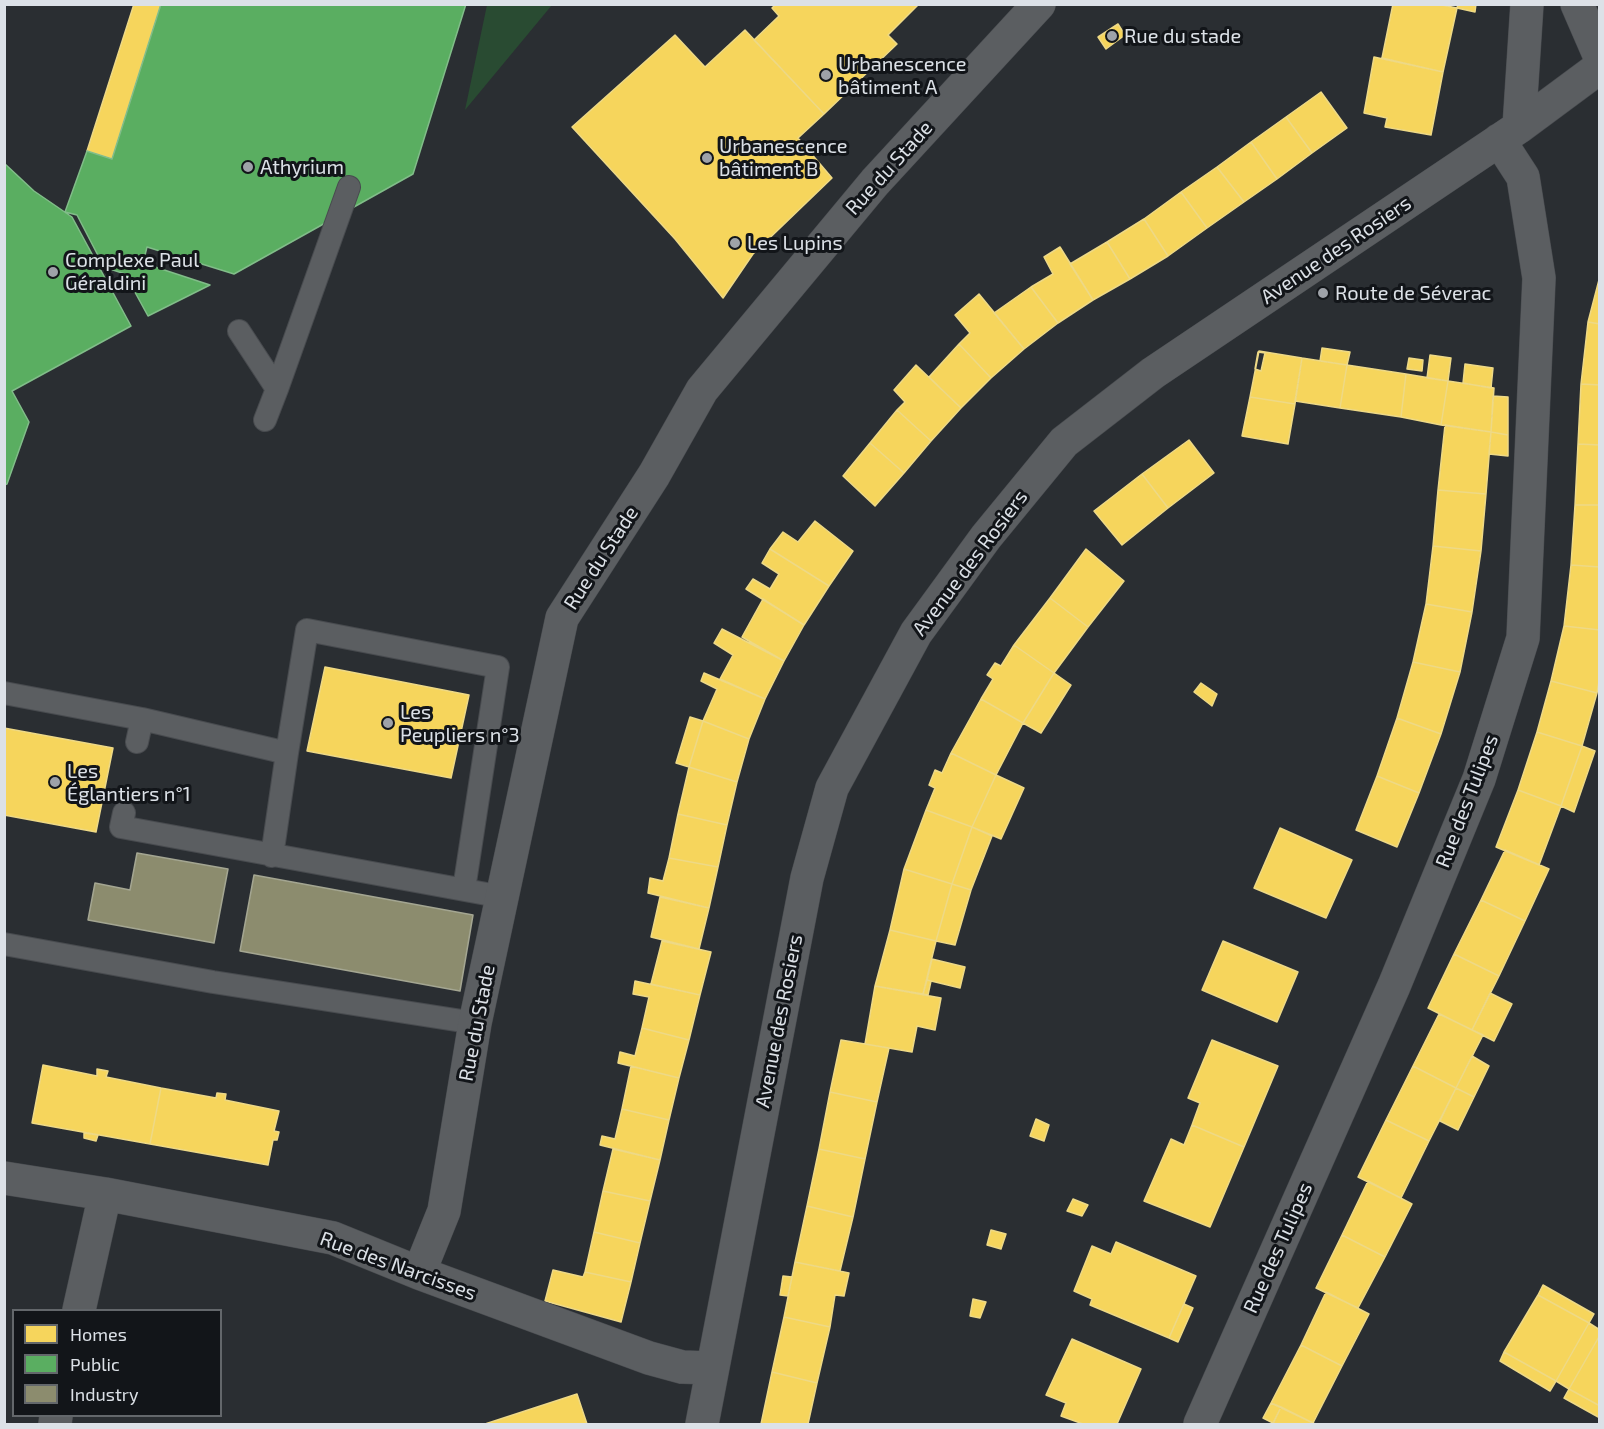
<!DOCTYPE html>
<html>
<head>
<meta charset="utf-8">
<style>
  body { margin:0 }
  #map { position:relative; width:1604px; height:1429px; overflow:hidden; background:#2a2e32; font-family:"Exo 2",sans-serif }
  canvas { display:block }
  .frame { position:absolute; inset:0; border:6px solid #dce1e7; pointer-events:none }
  .legend { position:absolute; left:12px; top:1309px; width:210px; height:108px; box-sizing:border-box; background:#121519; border:2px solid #63676b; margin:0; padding:8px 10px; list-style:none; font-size:18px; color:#dce1e7 }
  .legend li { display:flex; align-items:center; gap:12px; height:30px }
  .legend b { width:30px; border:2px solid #63676b }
</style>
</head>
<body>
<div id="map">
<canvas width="1604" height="1429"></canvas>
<div class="frame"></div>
<ul class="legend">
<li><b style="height:16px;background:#f6d55c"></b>Homes</li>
<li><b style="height:16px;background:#5aae61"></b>Public</li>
<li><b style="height:16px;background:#8c8c6e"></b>Industry</li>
</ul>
</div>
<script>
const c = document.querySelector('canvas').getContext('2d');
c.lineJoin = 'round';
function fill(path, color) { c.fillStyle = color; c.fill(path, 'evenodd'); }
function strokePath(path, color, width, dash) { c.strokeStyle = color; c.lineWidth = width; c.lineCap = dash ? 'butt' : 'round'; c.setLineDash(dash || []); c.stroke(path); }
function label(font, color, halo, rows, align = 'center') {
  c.font = font + ' "Exo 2",sans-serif'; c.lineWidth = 6; c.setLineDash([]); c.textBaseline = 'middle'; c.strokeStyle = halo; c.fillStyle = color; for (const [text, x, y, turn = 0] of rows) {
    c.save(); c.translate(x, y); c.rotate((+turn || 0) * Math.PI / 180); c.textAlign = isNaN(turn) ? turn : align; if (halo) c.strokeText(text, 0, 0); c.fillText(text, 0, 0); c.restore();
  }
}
fill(new Path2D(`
  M487 5H552L465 110Z`), '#294b32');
const homes = new Path2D(`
  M134 4H161L112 159 87 151Z
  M776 4H919L888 35 897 44 824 114 754 40 779 16 772 8Z
  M1393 4H1437L1457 8 1443 72 1382 58Z
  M1458 4H1476L1475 12 1457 8Z
  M1118 24 1125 35 1106 49 1098 37Z
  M745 30 824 114 798 138 832 178 753 254 723 298 675 239 572 127 675 35 705 67Z
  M1374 57 1443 72 1431 135 1385 127 1387 118 1364 113Z
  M1321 92 1347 128 1312 153 1286 117Z
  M1286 117 1312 153 1277 179 1251 142Z
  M1251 142 1277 179 1244 202 1217 167Z
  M1217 167 1244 202 1207 228 1181 192Z
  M1181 192 1207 228 1168 256 1144 219Z
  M1144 219 1168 256 1130 279 1107 242Z
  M1107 242 1130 279 1093 300 1070 264Z
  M1060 247 1093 300 1058 323 1031 287 1053 274 1044 257Z
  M1600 276V324L1588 322Z
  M1031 287 1058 323 1024 349 994 313Z
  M979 294 1024 349 991 378 959 344 970 333 955 315Z
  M1588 322 1600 324V385L1581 384Z
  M959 344 991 378 961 408 929 377Z
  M1322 348 1350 352 1347 365 1320 361Z
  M1259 351 1302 358 1295 404 1250 397Z
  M1258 352 1265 353 1261 371 1255 369Z
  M1430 355 1451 358 1448 381 1427 378Z
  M1302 358 1347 365 1340 408 1295 401Z
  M1409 358 1423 360 1422 371 1407 369Z
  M1465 364 1493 368 1491 388 1463 383Z
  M916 365 961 408 931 441 897 410 905 402 894 390Z
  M1347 365 1406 374 1401 417 1340 408Z
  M1406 374 1448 381 1441 425 1401 417Z
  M1448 381 1494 388 1491 432 1441 425Z
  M1581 384 1600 385V445L1578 444Z
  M1493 396 1508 397V435L1491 432Z
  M1250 397 1295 404 1288 444 1242 436Z
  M897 410 931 441 904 473 870 443Z
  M1445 425 1491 432 1486 494 1438 490Z
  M1491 432 1508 435V456L1489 454Z
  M1189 440 1214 473 1168 508 1142 474Z
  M870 443 904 473 875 506 843 476Z
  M1578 444 1600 445V505H1575Z
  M1142 474 1168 508 1122 545 1094 511Z
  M1438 490 1486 494 1481 551 1433 546Z
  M1575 505H1600V567L1571 565Z
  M815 521 853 551 829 586 770 549 783 532 798 542Z
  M1433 546 1481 551 1472 612 1426 604Z
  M770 549 829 586 804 625 746 589 753 579 770 589 779 574 762 563Z
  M1086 549 1124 581 1088 627 1050 598Z
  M1571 565 1600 567V630L1564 626Z
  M1050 598 1088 627 1054 673 1014 645Z
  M763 599 804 625 784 661 742 637Z
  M1426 604 1472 612 1460 672 1413 662Z
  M1564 626 1600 630V676L1597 693 1551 681Z
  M722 629 784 661 765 699 720 679 733 655 714 643Z
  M1014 645 1054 673 1023 723 981 699 993 679 987 675 995 663 1001 666Z
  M1413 662 1460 672 1441 734 1397 718Z
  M325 667 469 695 451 778 307 751Z
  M704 673 765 699 749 739 703 721 717 689 701 681Z
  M1054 673 1071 685 1041 733 1023 723Z
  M1551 681 1597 693 1582 746 1537 732Z
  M1201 683 1217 694 1212 706 1194 692Z
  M981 699 1023 723 996 775 951 753Z
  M690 717 703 721 689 767 676 763Z
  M1397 718 1441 734 1419 793 1377 776Z
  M703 721 749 739 737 782 689 767Z
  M4 728 113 748 96 832 4 815Z
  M1537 732 1582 746 1561 806 1518 790Z
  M1582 746 1595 751 1574 812 1561 806Z
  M951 753 996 775 972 827 926 810 935 788 929 785 935 770 942 773Z
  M689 767 737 782 727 825 678 814Z
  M996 775 1024 788 1001 839 972 827Z
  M1377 776 1419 793 1397 847 1356 830Z
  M1518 790 1561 806 1539 865 1496 847Z
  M926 810 972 827 952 884 904 869Z
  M678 814 727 825 718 867 669 858Z
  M972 827 992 836 971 890 952 884Z
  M1280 828 1352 860 1326 918 1254 888Z
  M1505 850 1549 869 1525 921 1481 900Z
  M669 858 718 867 709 908 648 893 650 878 663 881Z
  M904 869 952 884 936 941 890 930Z
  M952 884 971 890 955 945 936 941Z
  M660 897 709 908 699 949 651 937Z
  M1481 900 1525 921 1499 976 1454 954Z
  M890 930 936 941 923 994 875 986Z
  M662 941 711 952 700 995 651 984Z
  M1223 941 1298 972 1277 1022 1202 990Z
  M1454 954 1499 976 1472 1030 1428 1008Z
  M932 959 965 967 960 988 927 980Z
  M927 980 931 981 928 995 923 994Z
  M635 981 700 995 689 1040 642 1028 649 997 633 994Z
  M875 986 941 998 935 1030 917 1026 912 1052 865 1044Z
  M1490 993 1512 1004 1494 1041 1472 1030Z
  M1439 1014 1483 1035 1456 1088 1413 1066Z
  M642 1028 689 1040 679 1078 618 1063 620 1052 635 1056Z
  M841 1040 889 1048 877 1102 830 1092Z
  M1212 1040 1278 1066 1244 1147 1192 1125 1200 1103 1188 1098Z
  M1472 1056 1489 1066 1474 1097 1456 1088Z
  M43 1065 97 1076V1069L108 1071 106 1077 161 1088 150 1144 32 1123Z
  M631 1066 679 1078 669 1120 622 1109Z
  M1413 1066 1456 1088 1429 1141 1386 1120Z
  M161 1088 216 1098 217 1093 226 1094 225 1100 279 1111 274 1131 279 1132 277 1140H273L268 1165 150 1144Z
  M1456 1088 1474 1097 1458 1130 1440 1121Z
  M830 1092 877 1102 865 1159 819 1149Z
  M622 1109 669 1120 660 1160 600 1145 602 1136 615 1139Z
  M1036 1119 1049 1125 1044 1141 1030 1136Z
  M1386 1120 1429 1141 1401 1198 1358 1177Z
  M1192 1125 1244 1147 1210 1227 1144 1201 1171 1139 1184 1145Z
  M84 1133 98 1135 96 1141 84 1138Z
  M613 1149 660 1160 650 1201 603 1191Z
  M819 1149 865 1159 853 1217 807 1206Z
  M1368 1181 1412 1204 1385 1257 1342 1235Z
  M603 1191 650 1201 640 1243 594 1232Z
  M1073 1199 1088 1205 1082 1216 1067 1211Z
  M807 1206 853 1217 840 1271 795 1262Z
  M991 1230 1006 1234 1001 1249 987 1245Z
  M594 1232 640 1243 631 1282 585 1272Z
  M1342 1235 1385 1257 1358 1308 1316 1288Z
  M1116 1242 1196 1276 1169 1338 1090 1305 1092 1299 1074 1291 1092 1246 1111 1254Z
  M795 1262 849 1273 844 1296 835 1295 830 1327 784 1317Z
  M553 1270 583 1277 585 1272 631 1282 621 1322 545 1301Z
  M783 1276 792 1277 788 1296 780 1295Z
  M1543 1285 1594 1314 1589 1323 1538 1295Z
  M1326 1292 1369 1314 1342 1366 1301 1345Z
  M1538 1295 1589 1323 1556 1381 1504 1352Z
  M973 1299 986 1302 980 1318 970 1316Z
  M1184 1304 1193 1308 1178 1342 1169 1338Z
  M784 1317 830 1327 817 1383 772 1372Z
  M1589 1323 1600 1330V1335L1569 1389 1556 1381Z
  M1600 1335V1406L1569 1389Z
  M1072 1339 1141 1369 1117 1424H1083L1061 1416 1066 1403 1046 1395Z
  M1301 1345 1342 1366 1313 1423 1271 1403Z
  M1504 1352 1556 1381 1550 1391 1500 1361Z
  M772 1372 817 1383 808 1424H761Z
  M1569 1389 1600 1406V1418L1564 1398Z
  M577 1394 587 1424H485Z
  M1271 1403 1281 1407 1273 1423 1263 1418Z
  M1281 1407 1315 1424H1273Z`);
fill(homes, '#f6d55c');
strokePath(homes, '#eed986', 1.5);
const public = new Path2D(`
  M161 4H466L413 174 234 274 147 247 143 263 210 285 148 316 125 274 104 267 77 215 65 212 87 151 112 159Z
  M4 163 34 191 72 217 131 326 12 391 29 422 7 484 4 485Z`);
fill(public, '#5aae61');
strokePath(public, '#81bd89', 1.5);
const industry = new Path2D(`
  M137 853 228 869 214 943 88 920 95 883 130 890Z
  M254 875 473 915 460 991 240 951Z`);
fill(industry, '#8c8c6e');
strokePath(industry, '#a4a692', 1.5);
const service = new Path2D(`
  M239 331 277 389 265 420
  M277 389 349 187
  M4 693 142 719 287 753 272 856
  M137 742 142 719
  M287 753 307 630 498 667 464 889
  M124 813 121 827 503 897
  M4 944 213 982 475 1023`);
const minor = new Path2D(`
  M1577 4 1600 57
  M1519 127 1527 4
  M4 1178 105 1194 333 1238 419 1273 649 1358 682 1367 712 1368
  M419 1273 444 1211 475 1023 562 618 654 475 702 390 875 182 1039 4
  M79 1310 105 1194
  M55 1424 56 1416
  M702 1424 807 878 832 788 916 633 986 537 1064 442 1153 373 1519 127 1600 67
  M1200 1424 1394 986 1479 779 1523 638 1539 278 1523 177 1499 140`);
strokePath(service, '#484b4f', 24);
strokePath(minor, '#484b4f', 34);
strokePath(service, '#5b5e61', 22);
strokePath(minor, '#5b5e61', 33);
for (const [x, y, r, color] of [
  [1112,36,6,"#9ea2a8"],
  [826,75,6,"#9ea2a8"],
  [707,158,6,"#9ea2a8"],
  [248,167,6,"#9ea2a8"],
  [735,243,6,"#9ea2a8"],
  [53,272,6,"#9ea2a8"],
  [1323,293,6,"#9ea2a8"],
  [388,723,6,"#9ea2a8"],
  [55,782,6,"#9ea2a8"]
]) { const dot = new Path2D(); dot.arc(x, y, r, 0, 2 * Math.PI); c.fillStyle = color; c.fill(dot); strokePath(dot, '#121519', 2); }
label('20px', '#dce1e7', '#121519', [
  ["Rue du stade",1124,36],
  ["Urbanescence",838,64],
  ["bâtiment A",838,87],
  ["Urbanescence",719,146],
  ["bâtiment B",719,169],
  ["Athyrium",260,167],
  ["Les Lupins",747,243],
  ["Complexe Paul",65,260],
  ["Géraldini",65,283],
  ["Route de Séverac",1335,293],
  ["Les",400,712],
  ["Peupliers n°3",400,735],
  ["Les",67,771],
  ["Églantiers n°1",67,794]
], 'left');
label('20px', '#dce1e7', '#121519', [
  ["Rue du Stade",889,168,-48],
  ["Avenue des Rosiers",1336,250,-34],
  ["Rue du Stade",601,558,-57],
  ["Avenue des Rosiers",970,563,-53],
  ["Rue des Tulipes",1467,801,-69],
  ["Avenue des Rosiers",779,1021,-79],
  ["Rue du Stade",477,1023,-79],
  ["Rue des Tulipes",1278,1248,-66],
  ["Rue des Narcisses",398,1266,20]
]);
</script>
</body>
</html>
